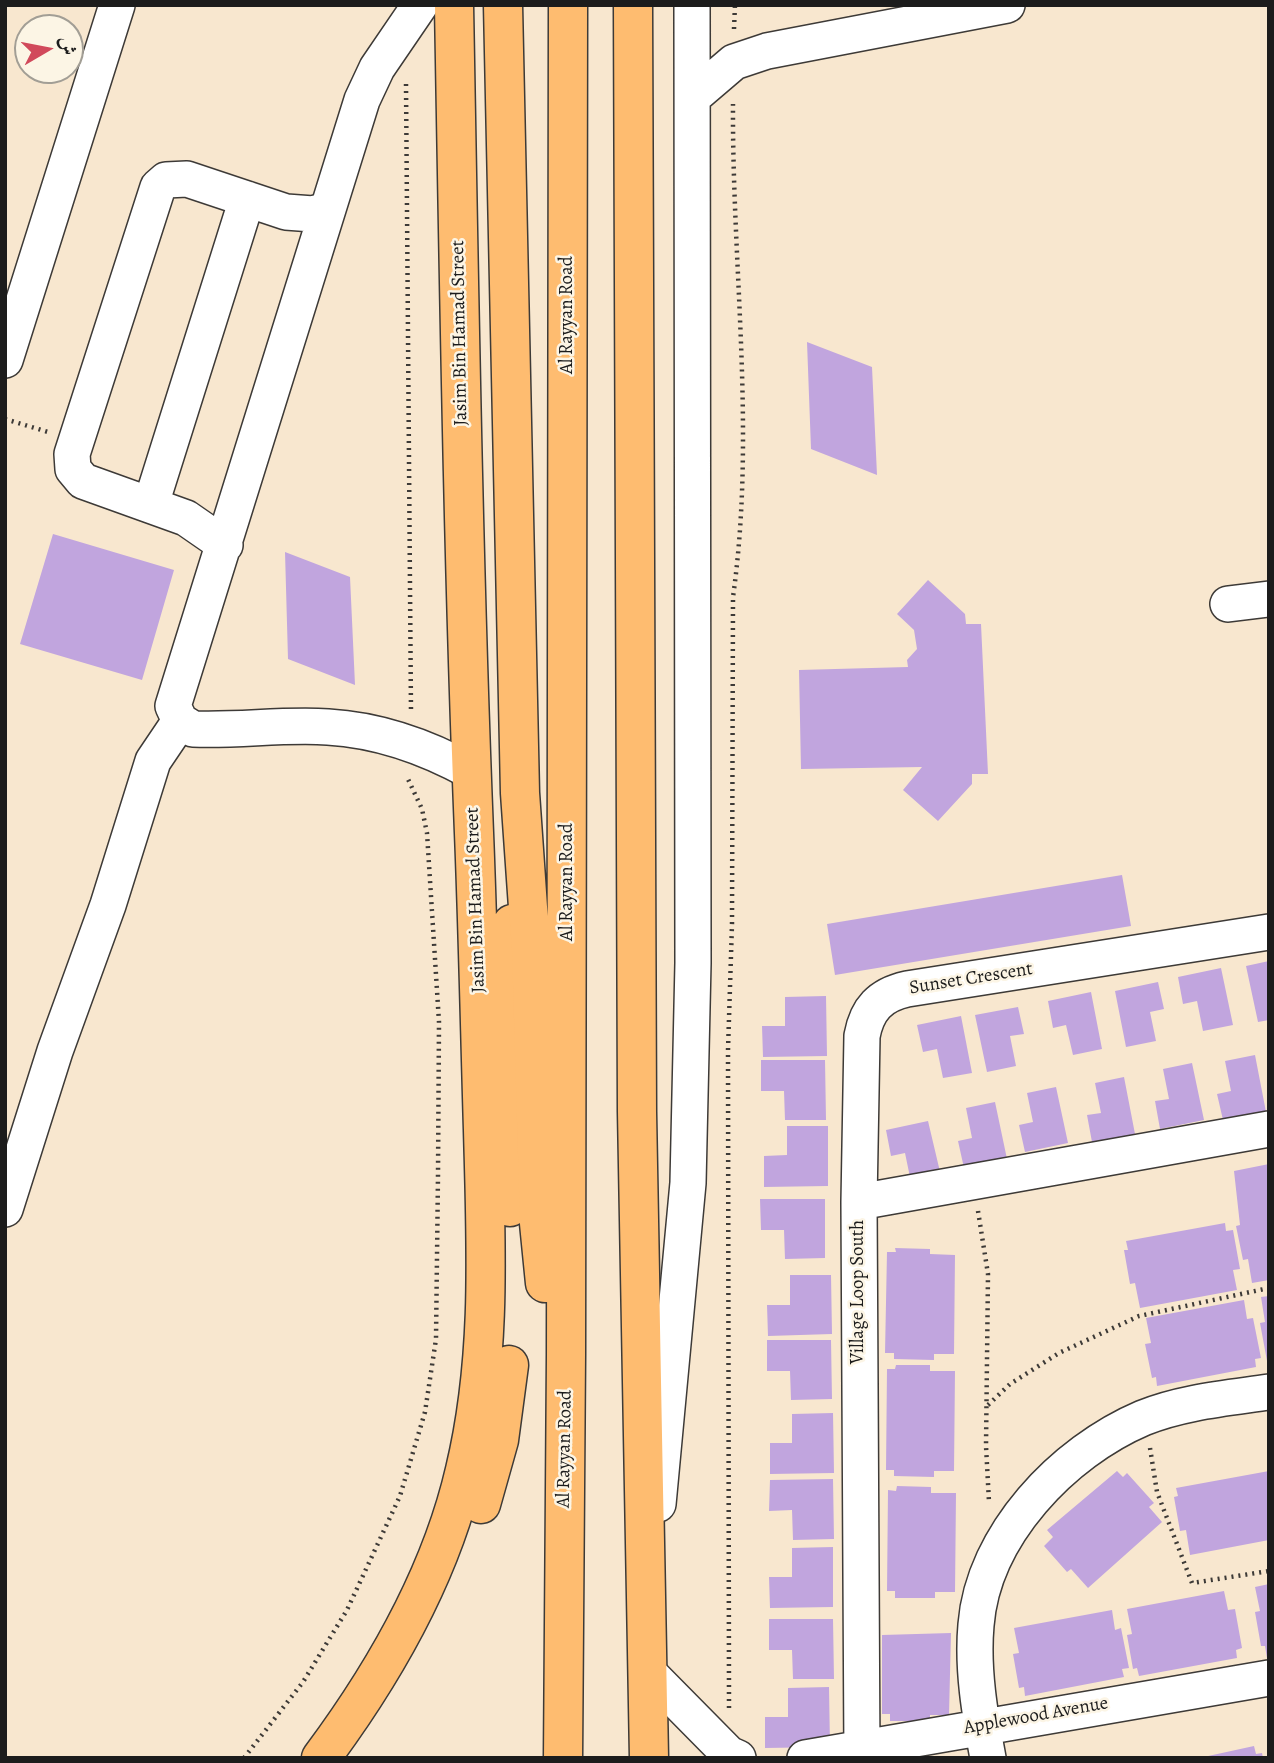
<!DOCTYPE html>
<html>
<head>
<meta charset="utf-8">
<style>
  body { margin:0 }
  #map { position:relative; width:1274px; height:1763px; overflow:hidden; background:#f8e7cf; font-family:Alegreya,Amiri,serif }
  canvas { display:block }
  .frame { position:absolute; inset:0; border:7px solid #1c1c1c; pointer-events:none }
  .north { position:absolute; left:14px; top:14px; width:70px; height:70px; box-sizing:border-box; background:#fcf5e5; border:2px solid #a29e95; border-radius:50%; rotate:80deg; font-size:19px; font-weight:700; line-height:28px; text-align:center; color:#1c1c1c }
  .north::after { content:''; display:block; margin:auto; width:24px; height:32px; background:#d1495b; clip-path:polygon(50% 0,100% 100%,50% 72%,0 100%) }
</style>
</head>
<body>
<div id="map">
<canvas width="1274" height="1763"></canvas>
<div class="frame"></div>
<div class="north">ش</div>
</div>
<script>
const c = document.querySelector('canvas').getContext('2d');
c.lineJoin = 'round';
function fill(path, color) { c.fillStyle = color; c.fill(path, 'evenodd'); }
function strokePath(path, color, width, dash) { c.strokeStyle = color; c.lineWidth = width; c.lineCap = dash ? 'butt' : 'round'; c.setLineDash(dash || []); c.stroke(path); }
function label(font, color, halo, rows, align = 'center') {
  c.font = font + ' Alegreya,serif'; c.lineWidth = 5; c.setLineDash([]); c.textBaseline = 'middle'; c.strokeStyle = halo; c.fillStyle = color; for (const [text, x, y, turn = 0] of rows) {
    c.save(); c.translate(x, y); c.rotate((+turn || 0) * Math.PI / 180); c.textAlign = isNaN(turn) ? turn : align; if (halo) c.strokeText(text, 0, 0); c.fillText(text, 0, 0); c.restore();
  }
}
fill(new Path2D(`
  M807 342 872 367 877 475 811 449Z
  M53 534 174 570 142 680 20 644Z
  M285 552 350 577 355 685 288 659Z
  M928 580 965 614 966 624H981L988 774H972V784L938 821 903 790 922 767 801 769 799 670 908 667 907 660 917 649 914 630 897 614Z
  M1122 875 1131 926 835 975 827 924Z
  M1269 961V1020L1258 1022 1246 966Z
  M1221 968 1233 1025 1203 1031 1197 1001 1183 1004 1178 977Z
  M1158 982 1164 1009 1150 1012 1156 1041 1126 1047 1115 991Z
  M1091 992 1102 1049 1073 1055 1066 1025 1053 1028 1048 1001Z
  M826 996 827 1056 763 1057 762 1026H785V997Z
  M1018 1007 1024 1034 1010 1036 1016 1066 987 1072 975 1015Z
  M961 1016 972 1073 943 1078 937 1049 923 1052 917 1025Z
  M1255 1055 1266 1112 1223 1120 1217 1094 1231 1091 1225 1061Z
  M761 1060H825L826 1120H785L784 1091H761Z
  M1192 1063 1204 1120 1160 1129 1155 1101 1169 1099 1163 1069Z
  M1124 1077 1135 1134 1092 1142 1087 1115 1101 1113 1095 1083Z
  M1056 1087 1068 1143 1025 1152 1019 1125 1033 1122 1027 1093Z
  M995 1102 1007 1159 964 1168 958 1141 972 1138 966 1108Z
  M928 1121 941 1176 911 1182 905 1153 891 1156 886 1130Z
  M787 1126H828V1186L764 1187V1156L787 1155Z
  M1269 1164V1280L1252 1283 1248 1259 1243 1260 1236 1226 1240 1225 1234 1171Z
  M760 1199H825V1258L785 1259 784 1230H761Z
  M1225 1223 1226 1231 1233 1230 1240 1269 1233 1270 1237 1290 1140 1308 1135 1283 1130 1284 1124 1250H1128L1126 1241Z
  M895 1248 930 1249V1254L955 1255 954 1354H934V1360L894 1359V1353H885L887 1252H896Z
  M790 1275H831L832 1334 768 1336 767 1305H790Z
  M1269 1296V1361H1267L1260 1323 1265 1322 1261 1297Z
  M1244 1300 1247 1319 1253 1318 1261 1358 1255 1359 1256 1367 1157 1386 1156 1377 1152 1378 1145 1344 1151 1343 1146 1318Z
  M767 1340H831L832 1399 791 1400 790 1371H767Z
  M896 1365H930V1371H955L954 1471H934V1477L894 1476V1470H886L887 1369H895Z
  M833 1413 834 1473 770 1474V1443H792V1414Z
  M1117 1471 1123 1477 1127 1473 1154 1503 1149 1507 1162 1522 1088 1588 1071 1569 1067 1572 1044 1546 1053 1537 1047 1530Z
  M1269 1471V1540L1190 1555 1186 1530 1180 1531 1174 1497 1178 1496 1176 1488Z
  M833 1479 834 1539 793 1540 792 1510 769 1511 770 1480Z
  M897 1486 931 1487V1493H956L955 1592H935V1598H895V1591H887L888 1490 896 1491Z
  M833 1547V1607L770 1608 769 1577H792V1548Z
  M1269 1584V1658H1267L1265 1646H1261L1255 1612 1260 1611 1255 1587Z
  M1224 1591 1228 1610 1235 1609 1242 1648 1236 1650 1237 1658 1139 1676 1137 1668 1133 1669 1127 1635 1132 1634 1127 1609Z
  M1112 1610 1115 1630 1121 1628 1129 1668 1122 1669 1124 1677 1025 1696 1024 1687 1019 1688 1013 1654 1019 1653 1014 1628Z
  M769 1619H833L834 1679H793L792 1650H769Z
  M951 1633 949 1715H930V1721H890V1714H882V1635Z
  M829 1687 830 1747 765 1748V1717H788V1688Z
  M1254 1746 1256 1754 1262 1753 1263 1758H1199Z`), '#c1a5de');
const minor = new Path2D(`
  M420 5 377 68 362 100 173 706 180 721 193 729C238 731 283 724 328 727 380 730 427 747 472 772
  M693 97 734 62 767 51 1007 5
  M5 360 117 5
  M151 504 247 199
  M225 545 186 518 83 481 73 469 72 454 158 187 166 180 187 179 286 212 313 214 326 210
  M1228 604 1269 599
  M859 1202 862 1036C867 1009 880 995 907 989L1269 932
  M5 1209 55 1051 108 905 153 761 180 721
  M658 1504 688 1183 693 963 692 5
  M649 1673 729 1754 738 1758
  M805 1758 1269 1678
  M862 1758 859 1202 1269 1129
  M988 1758C980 1715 972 1669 976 1625 983 1535 1063 1452 1143 1418 1182 1402 1228 1398 1269 1392`);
const major = new Path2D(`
  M510 1207 512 924
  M481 1504 499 1440 509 1365
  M321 1758C385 1672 441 1574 465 1470 492 1358 486 1243 483 1130 480 1031 478 932 474 833 463 557 459 281 454 5`);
const highway = new Path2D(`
  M503 5 520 793 531 950 539 1223 545 1283
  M633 5 637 1112 649 1758
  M563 1758 566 1355 568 5`);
strokePath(minor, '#3d3a37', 38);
strokePath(major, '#3d3a37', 41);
strokePath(highway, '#3d3a37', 41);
strokePath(new Path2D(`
  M734 29 735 5
  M406 84 411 712
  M5 419 48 432
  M978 1211 988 1274 986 1446 989 1502
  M988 1405 1010 1384 1059 1353 1139 1316 1269 1288
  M1150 1448 1157 1492 1192 1583 1269 1571
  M729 1708 728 1050 732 924 733 597C756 433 732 267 733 104
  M244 1758 303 1682 347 1610 400 1496 425 1412 436 1339 438 1175 439 1022 427 833 422 809 407 777`), '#3d3a37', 4.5, [2, 5]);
strokePath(minor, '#fff', 35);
strokePath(major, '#febc70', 38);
strokePath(highway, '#febc70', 38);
label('19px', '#1c1c1c', '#fcf5e5', [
  ["Al Rayyan Road",567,315,-90],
  ["Jasim Bin Hamad Street",460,333,-91],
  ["Al Rayyan Road",567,882,-90],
  ["Jasim Bin Hamad Street",476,900,-92],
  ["Sunset Crescent",971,979,-9],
  ["Village Loop South",858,1292,-90],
  ["Al Rayyan Road",565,1449,-89],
  ["Applewood Avenue",1036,1716,-10]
]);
</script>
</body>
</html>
